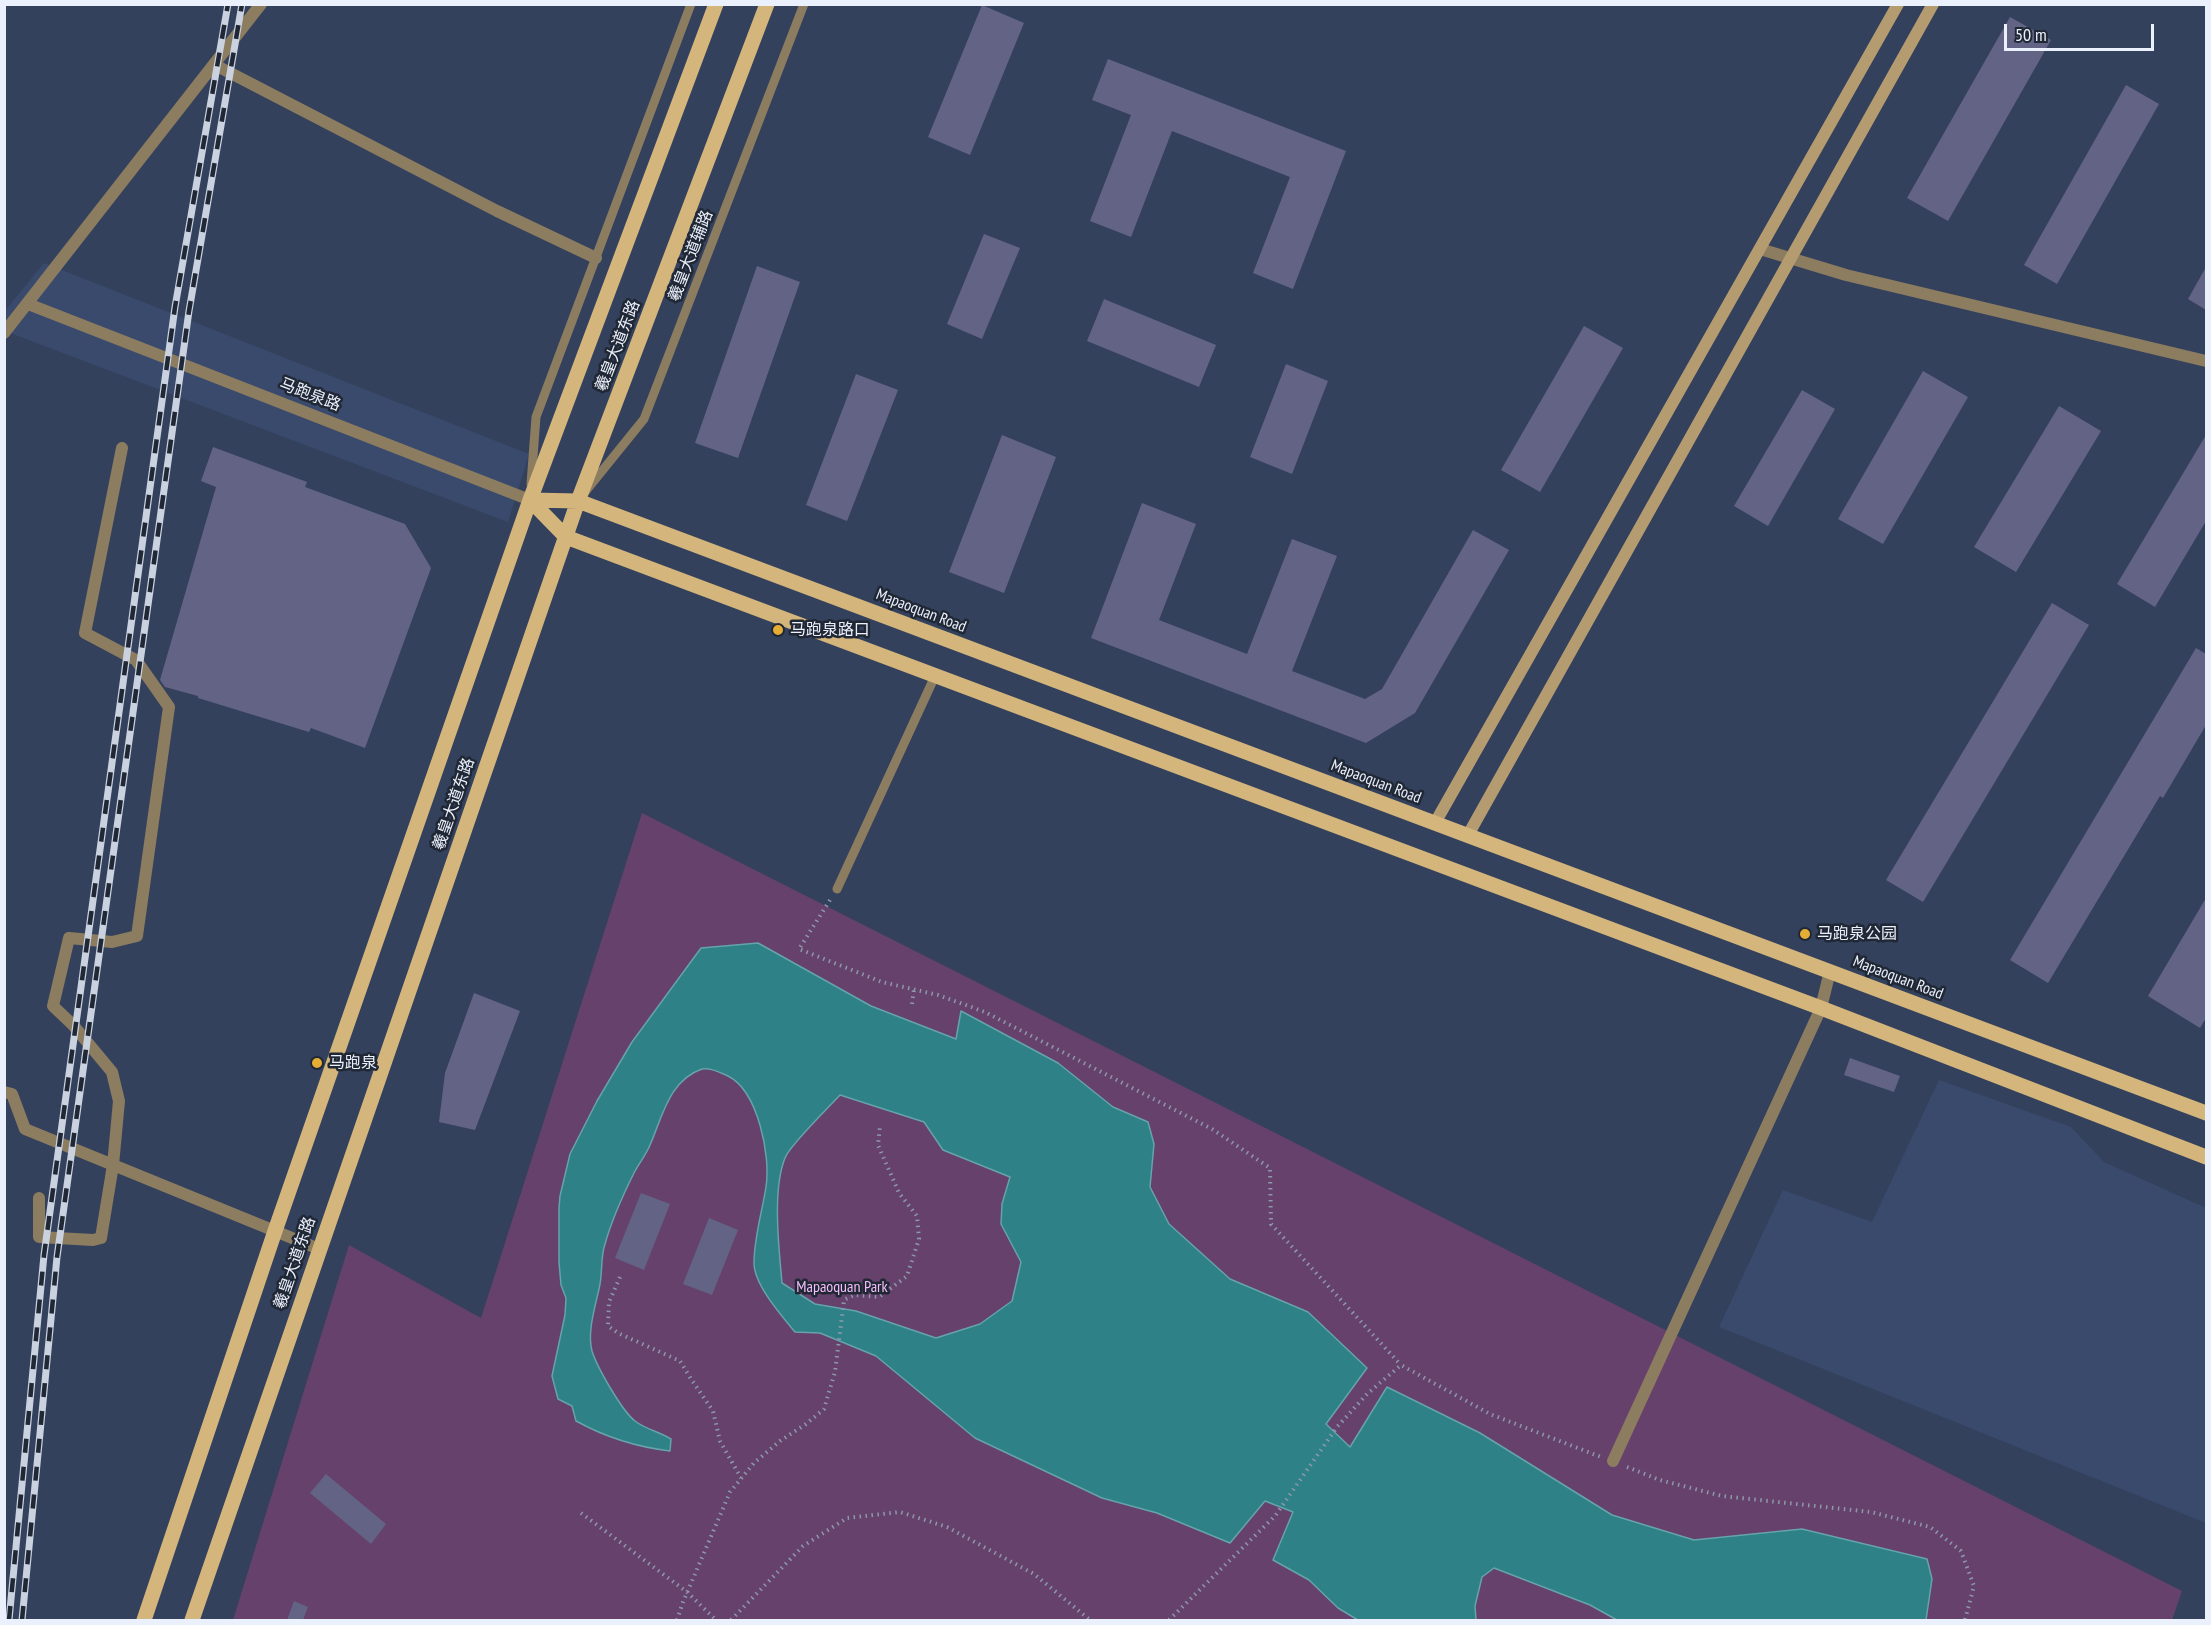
<!DOCTYPE html>
<html>
<head>
<meta charset="utf-8">
<style>
  body { margin:0 }
  #map { position:relative; width:2211px; height:1625px; overflow:hidden; background:#33415d; font-family:"PT Sans Narrow",sans-serif }
  canvas { display:block }
  .frame { position:absolute; inset:0; border:6px solid #ebf1fc; pointer-events:none }
  .scale { position:absolute; left:2004px; top:24px; width:150px; height:27px; box-sizing:border-box; border:3px solid #ebf1fc; border-top:0; padding-left:8px; font-size:18px; line-height:21px; white-space:nowrap; color:#ebf1fc; -webkit-text-stroke:4px #212835; paint-order:stroke }
</style>
</head>
<body>
<div id="map">
<canvas width="2211" height="1625"></canvas>
<div class="frame"></div>
<div class="scale">50 m</div>
</div>
<script>
const c = document.querySelector('canvas').getContext('2d');
c.lineJoin = 'round';
function fill(path, color) { c.fillStyle = color; c.fill(path, 'evenodd'); }
function strokePath(path, color, width, dash) { c.strokeStyle = color; c.lineWidth = width; c.lineCap = dash ? 'butt' : 'round'; c.setLineDash(dash || []); c.stroke(path); }
function label(font, color, halo, rows, align = 'center') {
  c.font = font + ' "PT Sans Narrow","Noto Sans SC",sans-serif'; c.lineWidth = 5; c.setLineDash([]); c.textBaseline = 'middle'; c.strokeStyle = halo; c.fillStyle = color; for (const [text, x, y, turn = 0] of rows) {
    c.save(); c.translate(x, y); c.rotate((+turn || 0) * Math.PI / 180); c.textAlign = isNaN(turn) ? turn : align; if (halo) c.strokeText(text, 0, 0); c.fillText(text, 0, 0); c.restore();
  }
}
fill(new Path2D(`
  M44 263 529 454 508 522 5 331 4 312Z
  M1939 1080 2071 1127 2104 1162 2206 1208V1523L1719 1327 1783 1190 1872 1222Z`), '#3a4a6c');
fill(new Path2D(`
  M642 813 2182 1591 2172 1620H233L349 1245 481 1318Z`), '#65416b');
const water = new Path2D(`
  M758 943 871 1006 956 1039 961 1011 1058 1063 1113 1107 1148 1122 1154 1144 1150 1187 1169 1224 1230 1279 1308 1312 1367 1368 1326 1424 1350 1447 1387 1387 1480 1433 1612 1515 1694 1540 1802 1529 1927 1559 1932 1579 1926 1620H1617L1590 1605 1494 1568 1482 1577 1475 1606 1476 1620H1358L1338 1608 1309 1580 1273 1560 1293 1512 1265 1501 1230 1543 1157 1513 1102 1498 975 1438 876 1356 820 1333 795 1332C782 1316 754 1285 754 1263 754 1238 762 1212 766 1187 771 1156 758 1091 728 1076 721 1073 711 1067 702 1069 669 1080 662 1118 650 1145 646 1155 639 1163 634 1173 623 1195 612 1219 605 1244 600 1259 603 1274 599 1289 595 1307 587 1333 592 1351 597 1367 622 1411 635 1421 645 1429 660 1432 671 1439L670 1451C637 1447 605 1437 576 1421L572 1406 558 1399 552 1376 565 1315 566 1298 561 1285 559 1262V1208L560 1196 570 1154 597 1101 632 1042 701 948ZM840 1095 924 1122 943 1150 1010 1177 1002 1204 1001 1224 1021 1262 1012 1301 980 1324 936 1338 856 1311 815 1304 782 1283C779 1249 772 1190 785 1158 789 1146 829 1107 840 1095Z`);
fill(water, '#2d8187');
strokePath(water, '#66a3aa', 1.5);
fill(new Path2D(`
  M982 5 1024 23 970 155 928 137Z
  M2010 17 2051 40 1948 221 1907 198Z
  M1108 59 1346 151 1293 289 1253 273 1290 177 1172 131 1131 237 1090 221 1131 115 1092 100Z
  M2126 85 2159 104 2057 284 2024 265Z
  M984 234 1020 248 982 339 947 324Z
  M757 266 800 282 738 458 695 443Z
  M2206 267V310L2188 299Z
  M1104 299 1216 345 1199 387 1087 341Z
  M1584 326 1623 348 1540 492 1501 470Z
  M1286 364 1328 381 1292 474 1250 457Z
  M1923 371 1968 397 1883 544 1838 519Z
  M856 374 898 390 847 521 806 505Z
  M1802 390 1835 409 1768 526 1734 506Z
  M2059 406 2101 431 2016 572 1974 547Z
  M1002 435 1056 457 1004 593 949 572Z
  M2206 435V521L2155 607 2117 584Z
  M213 447 307 482 305 487 405 524 431 568 365 748 311 728 309 732 198 698V696L165 687 160 680 216 487 201 481Z
  M1142 503 1196 524 1159 620 1247 654 1292 539 1337 556 1292 671 1365 699 1382 689 1473 530 1509 550 1415 713 1366 743 1091 638Z
  M2052 603 2089 625 1923 902 1886 880Z
  M2196 648 2206 654V725L2163 798 2160 796 2048 983 2010 960Z
  M2206 898V1018L2200 1028 2148 996Z
  M474 993 520 1011 475 1130 439 1122 445 1073Z
  M1850 1058 1900 1076 1894 1092 1844 1075Z
  M641 1193 670 1204 644 1270 615 1258Z
  M709 1218 738 1230 712 1295 683 1284Z
  M326 1474 386 1524 371 1544 310 1493Z
  M294 1601 308 1607 303 1620H287Z`), '#636485');
strokePath(new Path2D(`
  M830 900 799 949 882 982 938 995 985 1012 1212 1129 1270 1168 1271 1224 1400 1364
  M912 1004 914 989
  M620 1277 609 1302 608 1326 618 1333 680 1361 691 1379 713 1411 720 1441 741 1478
  M1627 1467 1660 1480 1722 1496 1871 1512 1930 1527 1961 1551 1974 1586 1965 1620
  M581 1513 687 1592 716 1620
  M677 1620 683 1602 730 1492 754 1463 780 1441 806 1424 824 1409 835 1372 844 1300 854 1295 879 1297 907 1276 919 1239 917 1216 899 1193 878 1145 880 1125
  M731 1620 803 1546 847 1518 900 1512 947 1527 1034 1574 1090 1620
  M1169 1620 1275 1516 1337 1427 1367 1394 1401 1365 1490 1414 1601 1457`), '#8e98ab', 4, [1.5, 4.5]);
strokePath(new Path2D(`
  M531 484 536 417 691 4
  M585 492 644 419 804 4
  M837 889 935 676`), '#8c7c60', 9);
strokePath(new Path2D(`
  M215 65 497 211 596 258
  M1760 249 1846 275 2206 361
  M28 304 530 500
  M4 333 261 4
  M4 1092 12 1094 25 1129 319 1249
  M39 1198V1237L93 1240 101 1238 113 1165 119 1101 112 1072 73 1025 53 1006 69 938 112 942 137 936 169 707 136 660 85 633 122 448
  M1613 1461 1821 1008 1830 971`), '#8c7c60', 12);
strokePath(new Path2D(`
  M1435 823 1898 4
  M1468 835 1933 4`), '#b59c70', 12);
strokePath(new Path2D(`
  M530 500 566 537 1821 1008 2206 1157
  M530 500 578 501 2206 1113
  M144 1620 275 1231 530 500 716 4
  M192 1620 578 501 767 4`), '#d4b57b', 15);
const rail = new Path2D(`
  M9 1620 44 1255 175 307 228 4
  M22 1620 57 1257 189 311 242 4`);
strokePath(rail, '#cad2e0', 7);
strokePath(rail, '#212835', 4.5, [14]);
for (const [x, y, r, color] of [
  [778,630,6,"#e5ad35"],
  [1805,934,6,"#e5ad35"],
  [317,1063,6,"#e5ad35"]
]) { const dot = new Path2D(); dot.arc(x, y, r, 0, 2 * Math.PI); c.fillStyle = color; c.fill(dot); strokePath(dot, '#212835', 2); }
label('16px', '#ebf1fc', '#212835', [
  ["羲皇大道辅路",691,256,-69],
  ["羲皇大道东路",618,346,-69],
  ["马跑泉路",310,395,21],
  ["Mapaoquan Road",921,611,21],
  ["Mapaoquan Road",1376,782,21],
  ["羲皇大道东路",454,804,-71],
  ["Mapaoquan Road",1898,978,21],
  ["羲皇大道东路",295,1263,-71]
]);
label('16px', '#ebf1fc', '#212835', [
  ["马跑泉路口",790,630],
  ["马跑泉公园",1817,934],
  ["马跑泉",329,1063]
], 'left');
label('16px', '#f4bdfb', '#212835', [
  ["Mapaoquan Park",842,1287]
]);
</script>
</body>
</html>
